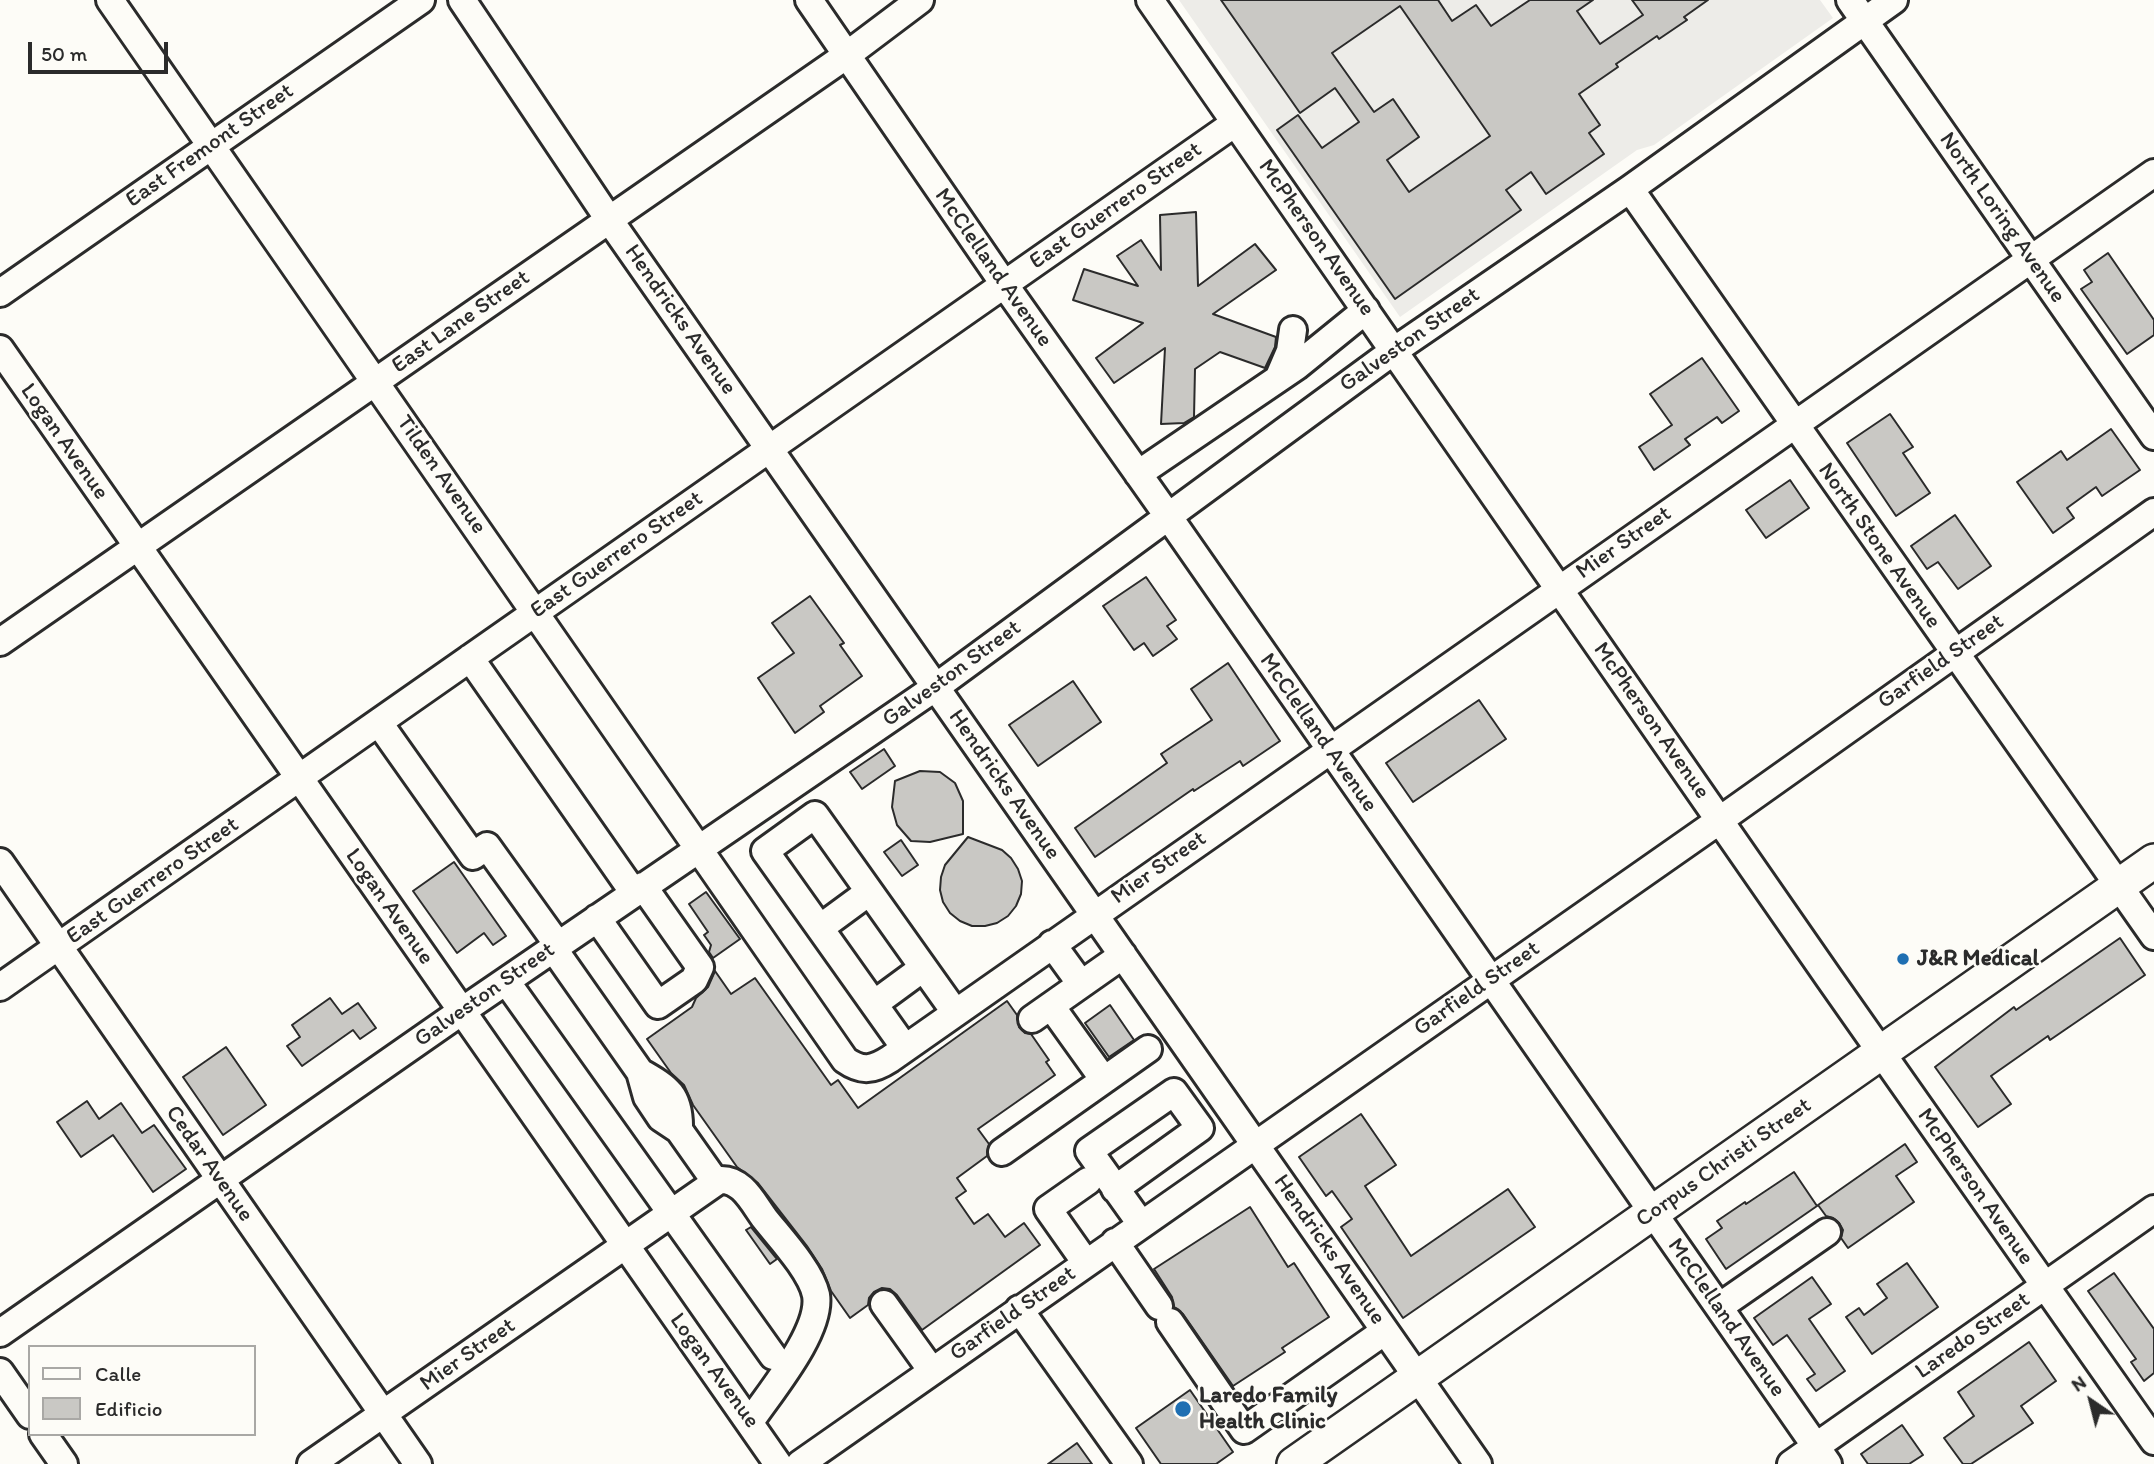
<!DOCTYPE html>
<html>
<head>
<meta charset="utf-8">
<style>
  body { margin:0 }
  #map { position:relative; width:2154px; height:1464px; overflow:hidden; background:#fdfcf7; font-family:Itim,sans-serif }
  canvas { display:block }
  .legend { position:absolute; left:28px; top:1345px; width:228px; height:91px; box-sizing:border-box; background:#fdfcf7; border:2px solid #a9a8a5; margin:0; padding:9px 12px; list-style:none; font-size:21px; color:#2b2b2b }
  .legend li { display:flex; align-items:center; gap:14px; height:35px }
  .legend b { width:35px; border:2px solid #a9a8a5 }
  .north { position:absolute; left:2056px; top:1366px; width:70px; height:70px; -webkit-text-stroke:5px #fdfcf7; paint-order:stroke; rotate:325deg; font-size:19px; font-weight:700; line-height:28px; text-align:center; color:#2b2b2b }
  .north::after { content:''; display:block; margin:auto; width:24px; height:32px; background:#2b2b2b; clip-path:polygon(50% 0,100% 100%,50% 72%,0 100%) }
  .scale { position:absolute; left:28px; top:42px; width:140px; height:32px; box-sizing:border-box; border:4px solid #2b2b2b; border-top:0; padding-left:9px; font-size:21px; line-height:24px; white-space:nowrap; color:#2b2b2b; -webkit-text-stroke:5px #fdfcf7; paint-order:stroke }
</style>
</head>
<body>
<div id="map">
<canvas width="2154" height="1464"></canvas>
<ul class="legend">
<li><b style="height:9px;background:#fdfcf7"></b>Calle</li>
<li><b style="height:19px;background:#c9c8c4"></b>Edificio</li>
</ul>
<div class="north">N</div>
<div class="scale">50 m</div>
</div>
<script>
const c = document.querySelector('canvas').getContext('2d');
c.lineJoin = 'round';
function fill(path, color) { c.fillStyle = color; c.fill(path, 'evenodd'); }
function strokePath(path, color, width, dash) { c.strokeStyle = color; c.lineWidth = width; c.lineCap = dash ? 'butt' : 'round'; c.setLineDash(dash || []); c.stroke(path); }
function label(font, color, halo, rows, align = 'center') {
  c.font = font + ' Itim,sans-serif'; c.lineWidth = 5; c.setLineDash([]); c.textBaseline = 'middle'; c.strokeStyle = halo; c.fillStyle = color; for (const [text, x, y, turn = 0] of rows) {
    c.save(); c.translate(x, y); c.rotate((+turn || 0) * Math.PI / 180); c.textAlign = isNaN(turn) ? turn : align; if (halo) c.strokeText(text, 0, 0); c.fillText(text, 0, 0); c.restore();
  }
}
fill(new Path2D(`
  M1179 0H1820L1833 18 1654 145 1637 150 1400 317Z`), '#edece8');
const building = new Path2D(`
  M1221 0H1438L1452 21 1476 5 1491 26 1530 0H1593L1577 11 1600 44 1643 15 1632 0H1708L1684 17 1687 20 1659 39 1657 36 1616 64 1618 67 1579 94 1600 125 1589 133 1604 154 1546 194 1531 172 1506 190 1521 210 1395 299 1277 130 1298 115 1322 148 1359 122 1335 88 1300 113ZM1400 6 1490 136 1409 192 1387 160 1419 137 1393 99 1374 112 1332 53Z
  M1196 212 1198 286 1255 244 1276 270 1213 314 1276 337 1275 347 1265 368 1220 352 1195 369 1194 417 1184 423 1161 424 1165 348 1114 383 1096 358 1143 323 1073 300 1084 269 1138 286 1117 256 1141 240 1161 270 1160 215Z
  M2108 253 2154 320V335L2127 354 2081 289 2092 282 2084 270Z
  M1702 358 1739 411 1722 423 1717 417 1685 439 1690 445 1654 470 1639 447 1672 425 1650 394Z
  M1890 414 1913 447 1903 453 1930 493 1896 516 1847 443Z
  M2111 429 2140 470 2102 496 2096 487 2067 508 2074 518 2053 533 2017 482 2061 451 2067 460Z
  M1790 480 1809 508 1766 538 1746 510Z
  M1955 515 1991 566 1958 589 1938 562 1927 569 1911 546Z
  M1146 577 1176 620 1167 626 1177 639 1153 656 1144 643 1134 650 1103 606Z
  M810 596 844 643 840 645 862 676 820 706 824 712 795 733 758 678 794 653 772 623Z
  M1228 663 1280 741 1243 766 1240 761 1194 791 1193 789 1095 857 1075 828 1167 763 1161 754 1212 720 1191 689Z
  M1073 681 1101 722 1038 766 1009 725Z
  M1479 700 1506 739 1413 802 1386 763Z
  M884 749 895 766 862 789 850 772Z
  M920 771 940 772 955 783 963 801V834L930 842 911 841 897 825 892 807 895 781Z
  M968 837 1002 850 1011 858 1018 869 1022 881 1021 894 1016 906 1008 916 997 923 985 926H972L960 921 950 913 943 902 940 890 941 877 945 865Z
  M901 840 918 865 902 876 884 852Z
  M454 862 506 936 493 945 484 933 457 953 413 891Z
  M706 892 740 939 713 958 709 952 711 945 704 935 708 932 689 904Z
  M2120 938 2145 975 2050 1040 2048 1036 1991 1076 2011 1104 1978 1127 1935 1067 2014 1007 2016 1010Z
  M715 971 731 994 755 978 831 1085 838 1080 858 1108 1007 1001 1017 1015 1019 1027 1025 1033 1031 1034 1049 1060 1046 1062 1055 1075 978 1129 989 1144 987 1156 957 1178 966 1191 956 1198 974 1224 988 1214 1005 1237 1024 1223 1040 1245 922 1330 897 1295 890 1289 882 1288 874 1292 869 1298 868 1305 850 1318 831 1291 822 1269 807 1246 758 1183 737 1167 693 1105 684 1085 671 1073 647 1039 692 1007 696 998 708 987Z
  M330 998 342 1014 358 1003 376 1028 360 1039 353 1030 302 1066 287 1046 300 1037 292 1025Z
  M1110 1005 1134 1040 1109 1057 1085 1023Z
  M226 1047 266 1105 223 1135 183 1077Z
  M87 1101 99 1119 121 1103 142 1133 154 1125 186 1169 153 1192 113 1135 81 1157 57 1122Z
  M1361 1114 1396 1165 1365 1186 1411 1256 1508 1189 1535 1227 1403 1318 1341 1227 1352 1219 1332 1191 1326 1196 1299 1157Z
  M1905 1144 1917 1162 1896 1176 1914 1202 1848 1248 1841 1238 1843 1230 1839 1223 1833 1218 1826 1216 1818 1205Z
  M1794 1172 1817 1206 1726 1269 1706 1239 1722 1228 1717 1221 1745 1202 1746 1204Z
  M1250 1207 1288 1267 1294 1263 1329 1317 1282 1348 1285 1352 1233 1386 1183 1314 1174 1307 1172 1297 1154 1269Z
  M751 1227 777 1259 770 1264 746 1230Z
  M1907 1263 1938 1307 1872 1354 1846 1317 1859 1308 1864 1315 1887 1298 1877 1284Z
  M2114 1273 2154 1329V1373L2144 1381 2131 1362 2136 1359 2088 1291Z
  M1812 1277 1831 1304 1809 1319 1845 1371 1816 1391 1807 1379 1815 1374 1787 1335 1773 1345 1754 1318Z
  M2029 1342 2056 1381 2021 1406 2033 1423 1971 1464H1963L1944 1438 1974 1416 1958 1392Z
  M1190 1390 1233 1452 1216 1464H1161L1136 1428Z
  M1902 1425 1923 1455 1909 1464H1868L1861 1454Z
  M1077 1443 1092 1464H1048Z`);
fill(building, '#c9c8c4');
strokePath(building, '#2b2b2b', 2);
const minor = new Path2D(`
  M110 0 845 1060C862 1072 873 1070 890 1059L2154 173
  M462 0 608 218 1478 1464
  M809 0 1004 284 1168 516 1828 1464
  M1150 0C1484 481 1816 963 2154 1441
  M1850 0 2154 436
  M1630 189 2154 936
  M0 293 421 0
  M0 349 778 1464
  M1278 379 1290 351 1293 330
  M1138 474 1297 366 1366 310
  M0 642 847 55 920 0
  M470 658 634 893
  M379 723 473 856 487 846 558 945
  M0 862 418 1464
  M597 918 658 1005 694 980 700 967 643 886
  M820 928 869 892
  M1052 944 1081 984
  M553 948 640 1072 647 1097 661 1118 679 1130 715 1181
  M506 981 773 1356
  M0 987 1235 123
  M874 1004 923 968
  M1051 1006 1104 1080
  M1032 1019 1123 955
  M905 1048 765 851 815 815 955 1012
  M640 1072C668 1088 680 1095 679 1130
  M1002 1152 1148 1049
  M1115 1189 1200 1128 1174 1092 1089 1151 1141 1224
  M1115 1242 1159 1306
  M1086 1263 1048 1209 1088 1181
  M884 1304 932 1371
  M1719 1307 1827 1232
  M1019 1309 1129 1464
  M1170 1322 1244 1430 1385 1331
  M0 1333 462 1011 936 687 1395 350 1630 189 1894 0
  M0 1372 30 1415
  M43 1434 64 1464
  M311 1464 719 1180C742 1178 753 1203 765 1219 780 1238 811 1271 816 1295 822 1331 770 1392 750 1422
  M800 1464 1720 820 2154 512
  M1791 1464 2154 1209`);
const major = new Path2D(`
  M1294 1464 2154 861`);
strokePath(minor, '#2b2b2b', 32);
strokePath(major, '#2b2b2b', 38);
strokePath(minor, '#fdfcf7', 26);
strokePath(major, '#fdfcf7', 33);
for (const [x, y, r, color] of [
  [1903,959,7,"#1f6fb2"],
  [1183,1409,9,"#1f6fb2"]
]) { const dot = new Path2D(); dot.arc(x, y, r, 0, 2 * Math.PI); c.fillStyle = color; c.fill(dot); strokePath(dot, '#fdfcf7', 2.5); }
label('23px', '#2b2b2b', '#fdfcf7', [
  ["East Fremont Street",210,146,-35],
  ["East Guerrero Street",1116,206,-35],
  ["North Loring Avenue",2002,218,55],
  ["McPherson Avenue",1316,238,55],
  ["McClelland Avenue",993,268,55],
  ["Hendricks Avenue",680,320,55],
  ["East Lane Street",461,322,-35],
  ["Galveston Street",1410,340,-35],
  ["Logan Avenue",64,442,55],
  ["Tilden Avenue",441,475,55],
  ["Mier Street",1624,543,-35],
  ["North Stone Avenue",1879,546,55],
  ["East Guerrero Street",617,555,-35],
  ["Garfield Street",1941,662,-35],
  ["Galveston Street",952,674,-36],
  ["McPherson Avenue",1651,721,55],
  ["McClelland Avenue",1318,733,55],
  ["Hendricks Avenue",1004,785,55],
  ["Mier Street",1159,868,-35],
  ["East Guerrero Street",153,881,-35],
  ["Logan Avenue",389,907,55],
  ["Garfield Street",1477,989,-35],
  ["Galveston Street",485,995,-35],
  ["Corpus Christi Street",1724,1163,-35],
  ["Cedar Avenue",209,1164,55],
  ["McPherson Avenue",1975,1187,55],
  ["Hendricks Avenue",1329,1250,55],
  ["Garfield Street",1013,1314,-35],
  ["McClelland Avenue",1726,1318,55],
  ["Laredo Street",1973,1336,-35],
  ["Mier Street",468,1355,-35],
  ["Logan Avenue",714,1371,54]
]);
label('bold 23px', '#2b2b2b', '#fdfcf7', [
  ["J&R Medical",1917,959],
  ["Laredo Family",1199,1396],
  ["Health Clinic",1199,1422]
], 'left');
</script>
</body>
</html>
